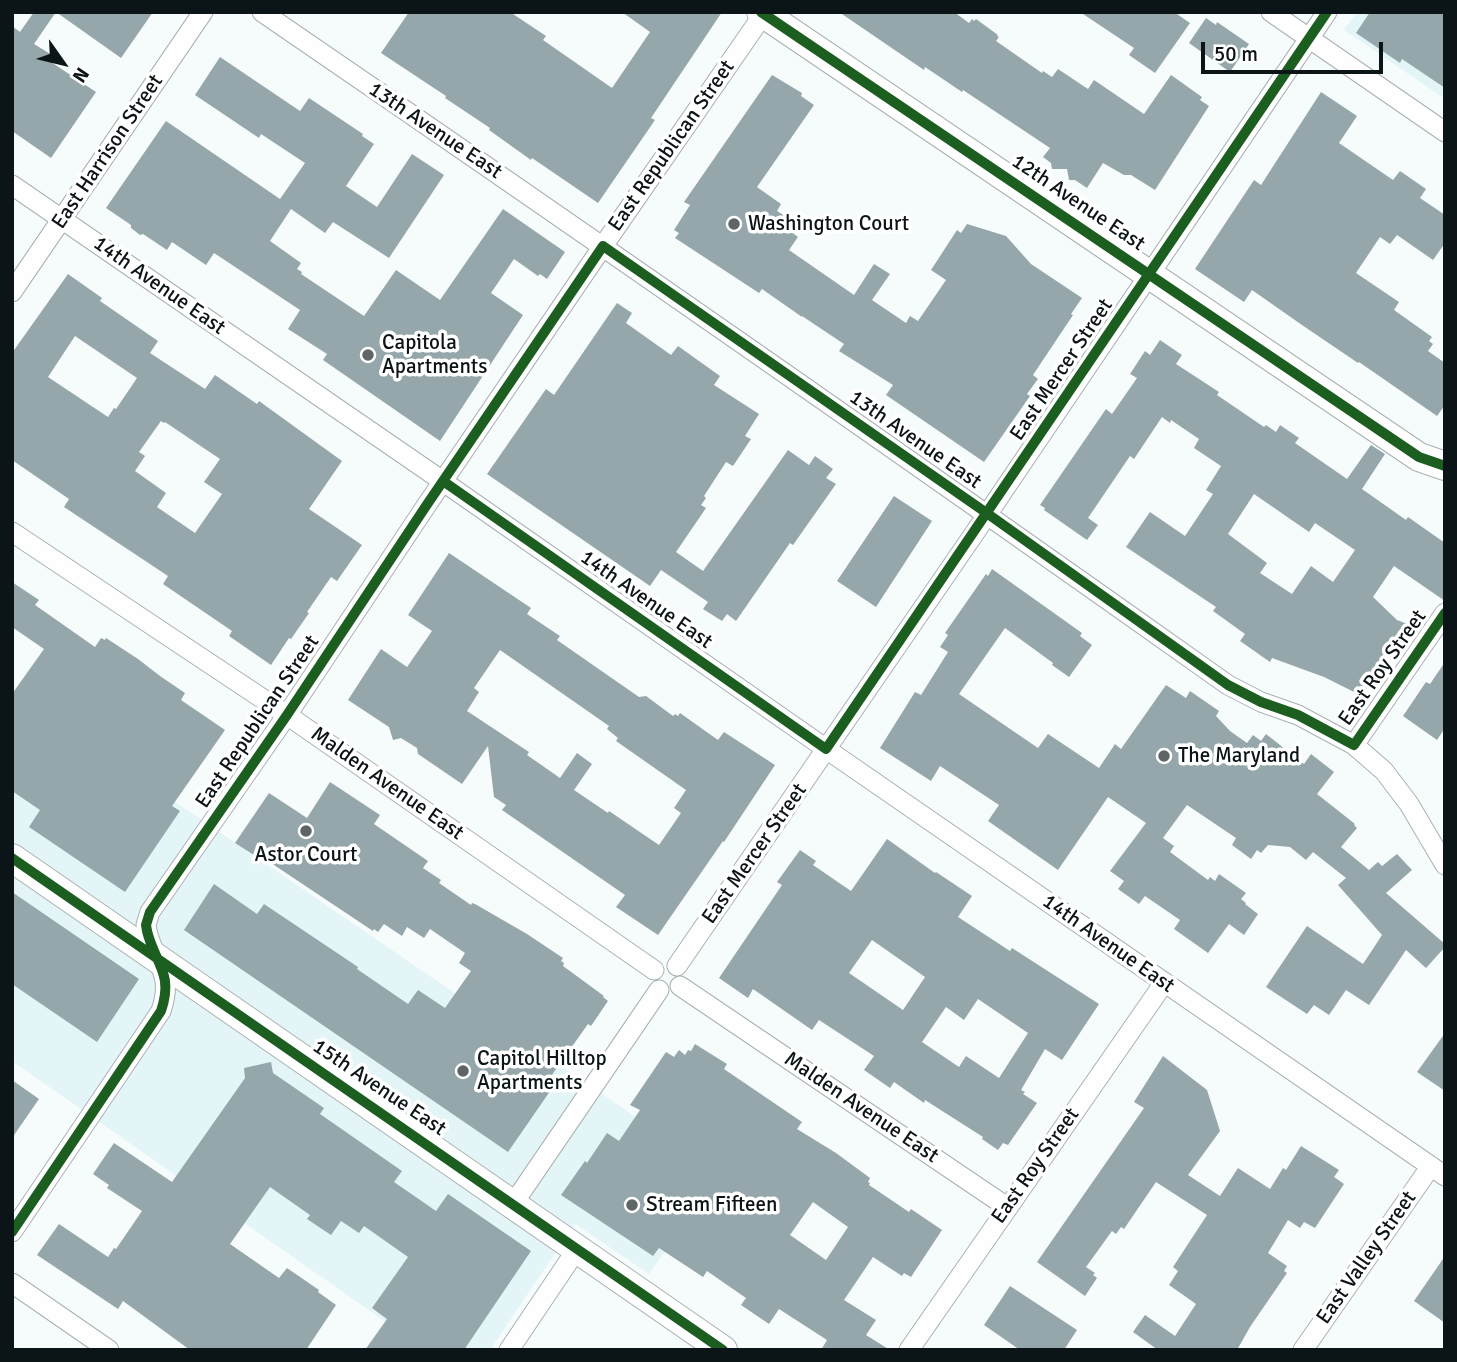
<!DOCTYPE html>
<html>
<head>
<meta charset="utf-8">
<style>
  body { margin:0 }
  #map { position:relative; width:1457px; height:1362px; overflow:hidden; background:#f6fbfc; font-family:Signika,sans-serif }
  canvas { display:block }
  .frame { position:absolute; inset:0; border:14px solid #0b1416; pointer-events:none }
  .north { position:absolute; left:28px; top:28px; width:70px; height:70px; -webkit-text-stroke:5px #fff; paint-order:stroke; rotate:124deg; font-size:19px; font-weight:700; line-height:28px; text-align:center; color:#0b1416 }
  .north::after { content:''; display:block; margin:auto; width:24px; height:32px; background:#0b1416; clip-path:polygon(50% 0,100% 100%,50% 72%,0 100%) }
  .scale { position:absolute; left:1201px; top:42px; width:182px; height:32px; box-sizing:border-box; border:4px solid #0b1416; border-top:0; padding-left:9px; font-size:21px; line-height:24px; white-space:nowrap; color:#0b1416; -webkit-text-stroke:5px #fff; paint-order:stroke }
</style>
</head>
<body>
<div id="map">
<canvas width="1457" height="1362"></canvas>
<div class="frame"></div>
<div class="north">N</div>
<div class="scale">50 m</div>
</div>
<script>
const c = document.querySelector('canvas').getContext('2d');
c.lineJoin = 'round';
function fill(path, color) { c.fillStyle = color; c.fill(path, 'evenodd'); }
function strokePath(path, color, width, dash) { c.strokeStyle = color; c.lineWidth = width; c.lineCap = dash ? 'butt' : 'round'; c.setLineDash(dash || []); c.stroke(path); }
function label(font, color, halo, rows, align = 'center') {
  c.font = font + ' Signika,sans-serif'; c.lineWidth = 7; c.setLineDash([]); c.textBaseline = 'middle'; c.strokeStyle = halo; c.fillStyle = color; for (const [text, x, y, turn = 0] of rows) {
    c.save(); c.translate(x, y); c.rotate((+turn || 0) * Math.PI / 180); c.textAlign = isNaN(turn) ? turn : align; if (halo) c.strokeText(text, 0, 0); c.fillText(text, 0, 0); c.restore();
  }
}
fill(new Path2D(`
  M1357 12H1445V99L1344 30Z
  M12 690 719 1174 649 1274 575 1224 490 1350H426L12 1061Z`), '#e4f5f8');
fill(new Path2D(`
  M34 12H56L34 44 52 55 48 60 96 92 51 158 12 131V26L20 32Z
  M56 12H153L121 58Z
  M409 12H510L546 36 543 40 612 88 650 32 622 12H722L651 118 655 120 598 203 532 158 531 160 489 130 490 128 445 98 446 96 381 53Z
  M839 12H954L969 23 972 19 974 21 976 19 998 35 997 36 999 37 996 41 1042 73 1043 71 1052 77 1058 69 1088 89 1094 80 1144 114 1171 75 1202 97 1200 100 1209 106 1155 190 1131 175H1124L1103 163 1087 188 1075 180H1069L1067 169H1052L1051 163 1043 157 1050 148 963 90 962 92 925 67 924 70Z
  M1080 12H1174L1190 23 1155 73 1129 55 1134 48Z
  M1370 12H1445V88L1402 59 1400 63 1356 33Z
  M1206 18 1216 25 1217 22 1249 44 1230 72 1189 43Z
  M220 57 300 111 309 98 363 134 362 136 374 144 346 186 377 207 412 154 444 175 389 258 333 222 325 233 291 209 270 241 301 263 297 269 302 272 301 274 364 316 396 270 440 300 503 209 565 252 547 279 540 274 538 276 514 259 491 293 523 315 440 441 323 360 327 354 288 329 300 310 214 253 206 265 172 242 167 250 143 234 140 235 131 228V225L106 208 166 121 280 199 305 163 261 134 259 138 195 95Z
  M772 75 802 93 801 96 814 105 757 187 781 204 777 211 785 216 783 219 798 230 794 234 798 237 789 250 854 295 874 264 890 274 872 300 906 323 910 316 918 321 946 280 931 270 957 230 961 233 967 224 1006 236 1031 264 1082 298 1071 314 1073 315 1033 375 1038 379 1027 394 1030 396 984 462 886 395 893 385 839 351 844 344 802 316V317L762 289 759 293 675 238 679 233 674 230 690 205 684 202Z
  M1321 92 1357 116 1339 143 1393 180 1400 171 1426 189 1420 198 1445 215V243L1433 260 1397 235 1390 244 1380 237 1356 273 1399 302 1394 310 1432 337 1429 341 1433 344 1428 351 1445 363V405L1437 416 1359 362 1358 363 1302 325 1252 290 1244 302 1195 269 1254 180 1261 185Z
  M68 274 102 298 100 301 158 341 150 353 205 389 215 375 257 404 259 401 342 461 309 509 362 545 337 581 331 577 307 612 309 613 291 639 289 638 271 665 229 636 232 631 163 584 168 576 64 507 69 499 12 460V353ZM75 336 137 378 116 409 114 408 108 417 48 377ZM161 421 164 423 165 422 220 459 204 482 222 494 195 533 157 507 166 493 135 471 145 456 139 452Z
  M617 303 632 313 626 323 671 355 678 346 720 376 714 385 759 414 745 436 751 439 733 466 726 462 704 496 706 498 701 505 706 508 676 552 703 571 788 450 809 465 815 456 833 469 826 478 836 484 793 545 790 543 736 621 727 614 722 621 703 609 708 602 661 570 650 586 487 474 546 389 554 395Z
  M1160 340 1182 355 1176 364 1219 392 1217 395 1264 427 1266 425 1276 432 1280 425 1299 438 1295 443 1347 479 1371 445 1385 454 1362 489 1406 520 1408 517 1445 543V601L1394 566 1373 597 1397 620 1410 625 1362 696 1324 677 1272 658 1270 662 1240 641 1245 634 1213 611 1216 607 1126 547 1150 512 1185 536 1213 494 1206 490 1221 466 1194 448 1199 439 1171 420 1170 423 1162 417 1134 459 1130 456 1088 518 1098 525 1087 540 1044 510 1045 508 1040 505 1106 409 1112 414 1137 378 1130 374 1145 351 1150 355ZM1254 494 1309 532 1315 523 1355 550 1333 582 1311 566 1292 594 1260 573 1267 563 1228 534Z
  M894 496 932 521 876 607 837 581Z
  M449 553 531 608 527 614 560 636 557 640 639 697 646 696 673 716 675 714 678 716 680 713 718 740 724 732 775 765 724 842 723 841 658 935 616 907 625 895 502 810 506 805 494 797 488 746 462 784 418 754 417 748 401 738 393 740 389 727 348 700 381 649 407 667 432 631 408 615ZM500 650 609 726 607 729 618 738 616 741 686 790 674 808 681 813 659 845 609 811 608 813 574 790 592 764 577 753 560 778 527 755 529 752 467 711 479 692 474 688Z
  M992 569 1082 633 1080 636 1092 645 1069 677 1052 665 1053 663 1005 628 959 694 1038 748 1048 734 1099 768 1115 744 1121 749 1166 685 1186 698 1190 691 1219 711 1216 716 1230 731 1247 743 1253 735 1261 741 1266 734 1304 764 1311 754 1334 772 1317 794 1355 824 1354 825 1357 828 1341 847 1369 870 1378 862 1382 866 1397 854 1412 870 1386 893 1445 944V947L1426 968 1406 950 1369 1005 1346 990 1329 1015 1314 1005 1307 1014 1266 987 1307 926 1363 964 1382 935 1338 885 1346 878 1313 852 1306 860 1290 847 1268 845 1261 853 1257 850 1251 859 1232 845 1236 838 1187 805 1163 838 1174 846 1170 852 1208 880 1210 877 1215 881 1219 874 1246 893 1241 899 1246 903 1245 904 1258 914 1244 935 1229 924 1208 953 1174 929 1180 920 1145 896 1139 904 1118 889 1124 881 1110 871 1146 823 1108 797 1058 870 988 821 999 805 940 766 931 781 880 748 915 692 921 695 948 652 940 647 948 635 945 633 986 574 988 576Z
  M12 582 39 600 35 605 95 647 101 638 105 640 106 638 138 659 160 676 185 693 181 700 225 730 172 806 180 811 125 892 29 827 40 810 12 791V694L44 649 12 627Z
  M1445 662V728L1437 740 1403 716 1426 682 1430 684Z
  M330 782 380 815 374 824 428 861 423 868 441 880 439 883 471 905 472 903 475 904 527 934 563 958 561 961 564 963 563 966 604 996 603 997 608 1001 591 1026 588 1024 549 1079 555 1084 508 1152 184 930 214 884 257 914 264 904 358 967 357 969 408 1004 418 990 445 1008 471 971 459 963 465 953 430 929 424 938 407 927 402 936 384 924 378 932 374 929 373 931 259 855 257 857 235 843 269 793 307 818Z
  M887 839 935 873 936 872 972 896 958 917 1010 951 1012 948 1099 1004 1062 1060 1045 1049 1021 1090 1025 1092 1023 1094 1037 1103 1008 1145 1003 1143 998 1150 982 1139 983 1137 925 1100 924 1103 894 1082 890 1088 864 1070 874 1056 819 1020 812 1030 753 989 748 998 719 978 782 885 777 882 800 850 816 861 813 865 851 891ZM872 940 925 977 903 1010 849 973ZM978 999 1028 1033 999 1078 966 1056 959 1067 922 1042 946 1007 964 1020Z
  M12 892 139 979 97 1042 12 984Z
  M1445 1033V1091L1417 1072Z
  M695 1044 727 1064 724 1069 802 1122 797 1129 836 1153 870 1178 868 1182 870 1183 869 1185 909 1212 911 1209 942 1230 911 1277 904 1273 902 1276 873 1257 844 1300 876 1320 866 1335 890 1350H821L827 1340 779 1309 769 1324 741 1305 746 1298 707 1271 703 1277 659 1248 653 1256 561 1195 585 1161 587 1163 607 1133 619 1141 640 1110 630 1105 666 1052 674 1057 679 1050 685 1055 688 1050 691 1051ZM813 1202 848 1227 826 1260 790 1235Z
  M1163 1056 1207 1090 1220 1131 1188 1175 1220 1196 1238 1168 1270 1189 1283 1168 1286 1170 1301 1146 1339 1170 1334 1177 1344 1184 1315 1228 1304 1222 1300 1228 1288 1220 1268 1253 1287 1266 1284 1271 1287 1273 1250 1327 1237 1350H1158L1133 1332 1145 1315 1175 1336 1196 1304 1169 1285 1178 1271 1173 1267 1207 1215 1156 1182 1124 1229 1121 1227 1116 1234 1112 1231 1086 1267 1095 1273 1093 1275 1097 1278 1085 1296 1037 1262 1144 1108 1134 1102Z
  M271 1062 273 1073 324 1108 320 1114 402 1171 394 1182 436 1211 448 1194 531 1251 464 1350H365L387 1319 372 1308 408 1257 364 1226 359 1233 341 1221 331 1235 307 1219 310 1215 270 1187 230 1244 279 1278 287 1268 319 1290 318 1292 336 1305 306 1350H190L123 1301 118 1309 37 1255 59 1224 108 1257 114 1248 116 1249 142 1211 107 1188 109 1185 93 1174 114 1143 172 1182 245 1078 244 1068Z
  M12 1080 39 1099 12 1138Z
  M1445 1256V1323L1414 1301Z
  M1010 1286 1077 1330 1064 1350H1020L984 1325Z`), '#95a7aa');
const street = new Path2D(`
  M262 12C586 234 908 458 1228 685L1261 702 1298 715 1354 745 1384 771 1409 804 1445 865
  M1271 12 1445 132
  M12 185 428 471 845 762 1445 1176
  M12 292 203 12
  M12 532 287 715 654 970
  M1354 745 1445 613
  M677 966 976 531 1327 12
  M680 986 1007 1207
  M513 1204 659 990
  M12 1232 161 1011C174 973 155 964 147 931L146 925 150 912 287 715 426 506 603 246 765 12
  M12 1283 109 1350
  M509 1350 577 1249
  M909 1350 1164 983
  M1303 1350 1431 1166`);
const secondary = new Path2D(`
  M761 12 1419 457 1445 466
  M12 858 723 1350`);
strokePath(street, '#aab1b2', 21);
strokePath(secondary, '#aab1b2', 30);
strokePath(street, '#fefeff', 19);
strokePath(secondary, '#fefeff', 28);
strokePath(new Path2D(`
  M761 12 1419 457 1445 466
  M443 481 826 749 1327 12
  M12 858 723 1350
  M12 1232 161 1011C174 973 155 964 147 931L146 925 150 912 287 715 426 506 603 246 988 514 1228 685 1261 702 1298 715 1354 745 1445 613`), '#1b5e20', 10);
for (const [x, y, r, color] of [
  [734,224,7,"#5d6566"],
  [368,355,7,"#5d6566"],
  [1164,756,7,"#5d6566"],
  [306,831,7,"#5d6566"],
  [463,1071,7,"#5d6566"],
  [632,1205,7,"#5d6566"]
]) { const dot = new Path2D(); dot.arc(x, y, r, 0, 2 * Math.PI); c.fillStyle = color; c.fill(dot); strokePath(dot, '#fff', 2.5); }
label('21px', '#0b1416', '#fff', [
  ["13th Avenue East",435,131,34],
  ["East Republican Street",672,146,-55],
  ["East Harrison Street",108,152,-56],
  ["12th Avenue East",1078,203,34],
  ["14th Avenue East",159,286,35],
  ["East Mercer Street",1062,370,-56],
  ["13th Avenue East",915,440,35],
  ["14th Avenue East",646,600,35],
  ["East Roy Street",1383,668,-55],
  ["East Republican Street",258,722,-56],
  ["Malden Avenue East",387,784,35],
  ["East Mercer Street",755,854,-55],
  ["14th Avenue East",1108,944,35],
  ["15th Avenue East",379,1088,34],
  ["Malden Avenue East",861,1108,34],
  ["East Roy Street",1036,1166,-55],
  ["East Valley Street",1367,1258,-55]
]);
label('21px', '#0b1416', '#fff', [
  ["Washington Court",748,224],
  ["Capitola",382,343],
  ["Apartments",382,367],
  ["The Maryland",1178,756],
  ["Astor Court",306,855,"center"],
  ["Capitol Hilltop",477,1059],
  ["Apartments",477,1083],
  ["Stream Fifteen",646,1205]
], 'left');
</script>
</body>
</html>
